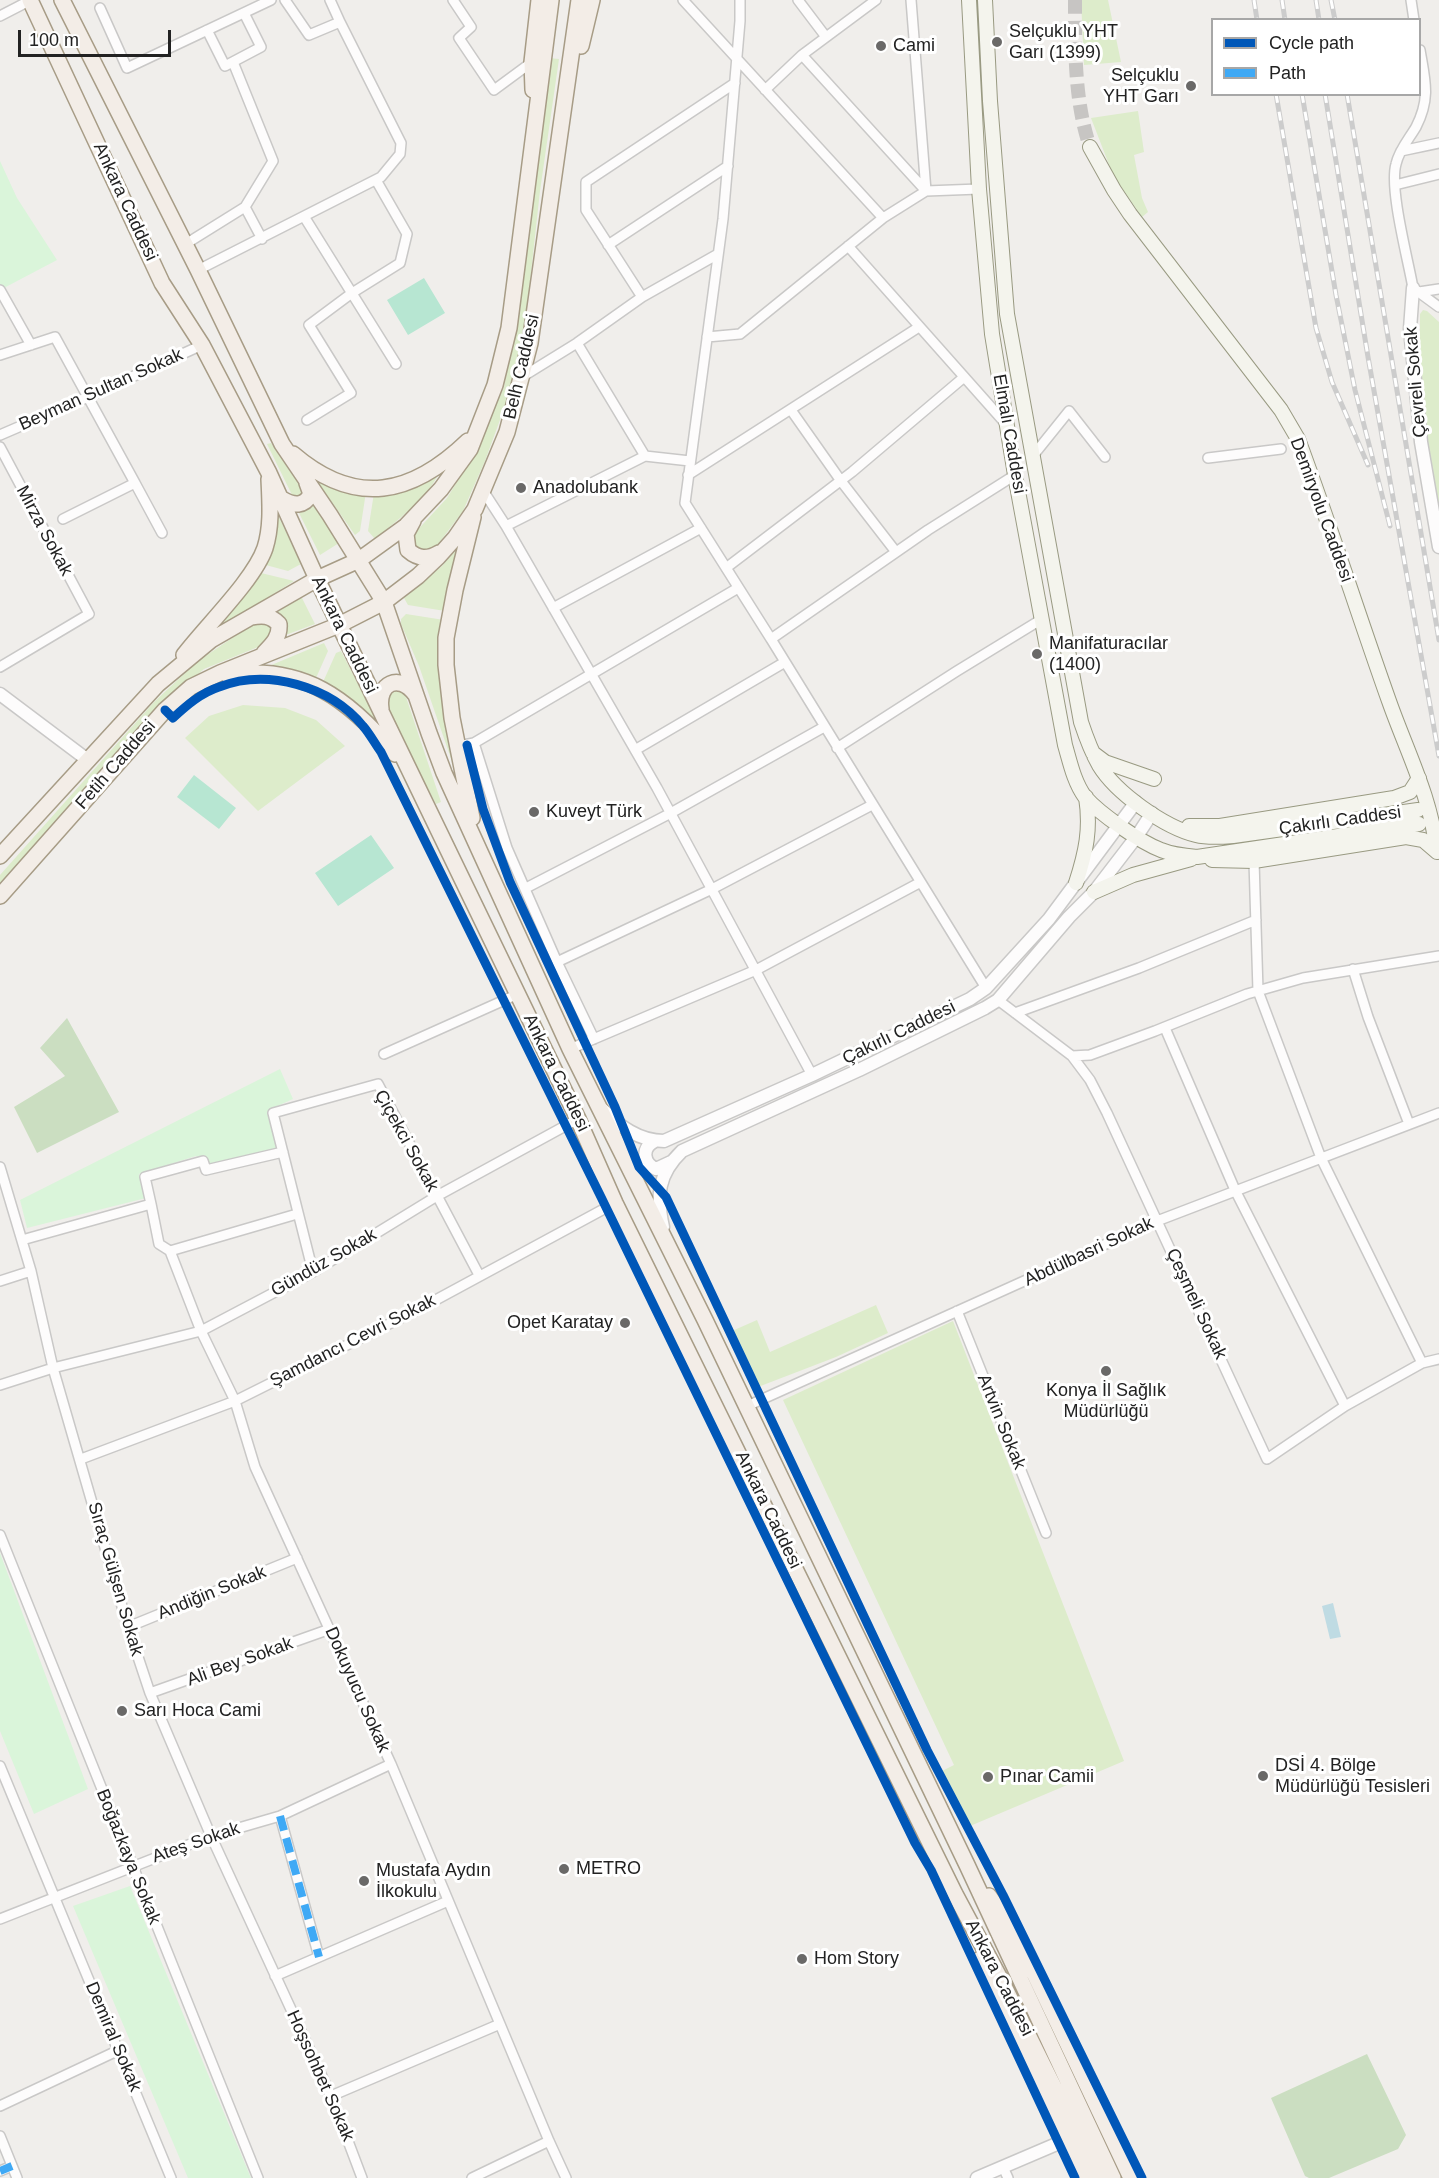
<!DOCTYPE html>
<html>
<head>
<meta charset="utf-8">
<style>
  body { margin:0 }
  #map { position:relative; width:1439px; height:2178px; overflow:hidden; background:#f0eeeb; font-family:Helvetica,sans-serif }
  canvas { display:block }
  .legend { position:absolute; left:1211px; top:18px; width:210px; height:78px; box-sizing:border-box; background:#fff; border:2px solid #a7a7a7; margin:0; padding:8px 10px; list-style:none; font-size:18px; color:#222 }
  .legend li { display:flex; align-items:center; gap:12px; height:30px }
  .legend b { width:30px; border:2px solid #a7a7a7 }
  .scale { position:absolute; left:18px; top:30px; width:153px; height:27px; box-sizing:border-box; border:3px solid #222; border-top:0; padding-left:8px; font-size:18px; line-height:21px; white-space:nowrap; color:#222; -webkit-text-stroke:4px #fff; paint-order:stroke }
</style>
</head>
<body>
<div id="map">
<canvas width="1439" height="2178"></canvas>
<ul class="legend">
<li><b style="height:8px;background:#0057b8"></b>Cycle path</li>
<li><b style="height:8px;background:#3fa9f5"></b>Path</li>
</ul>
<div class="scale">100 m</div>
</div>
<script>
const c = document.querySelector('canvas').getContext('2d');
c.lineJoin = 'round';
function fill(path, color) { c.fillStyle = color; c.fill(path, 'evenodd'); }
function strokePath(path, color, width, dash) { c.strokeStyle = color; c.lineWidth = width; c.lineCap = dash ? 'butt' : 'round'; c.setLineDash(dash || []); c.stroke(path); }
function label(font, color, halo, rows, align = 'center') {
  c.font = font + ' Helvetica,sans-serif'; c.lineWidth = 6; c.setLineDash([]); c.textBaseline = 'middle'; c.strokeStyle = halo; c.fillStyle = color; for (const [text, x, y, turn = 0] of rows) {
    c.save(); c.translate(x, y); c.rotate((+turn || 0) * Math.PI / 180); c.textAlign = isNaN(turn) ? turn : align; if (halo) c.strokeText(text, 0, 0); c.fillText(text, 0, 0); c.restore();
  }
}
fill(new Path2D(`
  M1081 0H1108L1121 62 1084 65Z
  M549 58 559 59 540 191 527 309 512 387 485 461 463 511 433 551 415 550 412 536 447 498 473 456 504 387 520 310Z
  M1138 111 1144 152 1134 155 1142 198 1148 212 1142 217 1113 175 1091 118Z
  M1423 310 1427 311 1439 322V523L1420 400V314Z
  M271 443 305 493 294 499 267 444Z
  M439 473C427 499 396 521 375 539L368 531 374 493Z
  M315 478 366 492 360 531 355 535Z
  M313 505 339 543 320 555 299 513Z
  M276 511 301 564 288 571 262 564Z
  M458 548 445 611 408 605 404 598 442 566Z
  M257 572 294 581 210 634Z
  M301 596 315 624 283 636 274 612Z
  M406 614 444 620 458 779 419 666 401 624V619Z
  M259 620 274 627 268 643 204 669 161 706 0 884V875L154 702 198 661Z
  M324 643 328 651 316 678 297 671 269 666Z
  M341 651 378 723 356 703 323 682 336 653Z
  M395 690 401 691 406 697 441 802 436 804 386 708 390 694Z
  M243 705 285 708 316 720 345 746 258 811 185 738 209 716Z
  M876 1305 888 1333 836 1357 758 1387 732 1331 757 1320 770 1352Z
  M953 1321 1124 1761 970 1826 942 1771 954 1765 783 1400Z`), '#ddeccb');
fill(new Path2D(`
  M67 1018 119 1112 37 1153 14 1107 65 1076 40 1048Z
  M1367 2054 1406 2135 1398 2149 1329 2178H1309L1305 2176 1271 2098Z`), '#cbdec1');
fill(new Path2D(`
  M0 161 17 198 57 260 0 290Z
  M280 1069 293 1099 273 1108 280 1147 211 1166 196 1156 139 1174 146 1198 27 1228 20 1200Z
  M0 1553 88 1789 34 1814 0 1731Z
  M130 1886 251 2178H188L73 1906Z`), '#daf5da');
fill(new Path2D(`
  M424 278 445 313 408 335 387 300Z
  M194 775 236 808 219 829 177 797Z
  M371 835 394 868 338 906 315 873Z`), '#b7e6d2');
fill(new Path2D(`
  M1333 1603 1341 1637 1330 1639 1322 1606Z`), '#bfdbe3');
strokePath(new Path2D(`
  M1075 0C1075 48 1074 100 1090 147`), '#c7c5c3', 14, [14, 7]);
const minor = new Path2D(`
  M330 0 340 22
  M453 0 471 27 459 38 494 90 532 62
  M683 0 883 218
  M740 0V21L723 219 685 503 771 639
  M798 0 826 37
  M1411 0 1414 20
  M100 8 127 68 271 0
  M0 16 31 0
  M207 30 225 66 261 47 244 13
  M1420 50C1425 80 1431 98 1416 127 1409 139 1399 150 1396 164 1389 189 1408 259 1413 288L1439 307
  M802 55 876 0
  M765 90 802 55 926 191 911 0
  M1401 151 1439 143
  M1395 185 1439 174
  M245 207 262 239
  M305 218 396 364
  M184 245 245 207 273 161 233 62
  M608 245 728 166
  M848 246 1006 424
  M198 270 381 177 400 154 401 143 340 22 309 35 285 0
  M0 290 31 345
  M1419 292 1439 289
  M642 297 586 210V182L735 83
  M707 337 740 334 883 218 926 191 979 189
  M577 343 645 456
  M0 355 55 337 135 483 63 519
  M522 377 577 343 642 297 718 254
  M791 410 841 481 896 552
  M307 420 351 393 309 325 352 293 400 263 407 234 376 180
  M0 435 88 397 202 345
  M0 447 89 614 0 667
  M1032 457 1069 411 1105 457
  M1208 458 1281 449
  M688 475 919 327
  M135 483 162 533
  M484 492 506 526 657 788 812 1075
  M506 526 645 456 690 461
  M726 568 852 472 963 378
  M553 608 701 528
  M474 743 507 848 557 962 594 1039
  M458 746 474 743 738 588
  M837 748 957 671 1042 619
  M635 750 785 662
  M1254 861 1258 991 1321 1158 1422 1363
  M526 888 669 814 824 727
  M557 962 712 889 872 805
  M1353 969 1368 1017 1409 1124
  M986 988 771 639 928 530 1015 475
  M998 1000 1072 1056 1090 1080 1107 1113 1267 1459 1345 1406 1422 1363 1439 1359
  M1015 1013 1139 968 1256 920
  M1165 1028 1235 1190 1345 1406
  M570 1049 756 970 919 883
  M384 1054 518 994
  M1072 1056 1090 1055 1155 1031 1247 994 1303 978 1439 956
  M0 1167 31 1271 53 1368 128 1627 150 1693 211 1836 331 2096 362 2178
  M151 1204 159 1244 170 1251 201 1331 235 1401 255 1467 391 1764 549 2141 566 2178
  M22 1240 151 1204 145 1177 203 1161 206 1170 283 1152
  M170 1251 297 1214
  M313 1272 273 1113 378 1084 479 1275
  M0 1281 31 1271
  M957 1311 1046 1533
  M0 1385 53 1368 201 1331 313 1272 437 1196 578 1119
  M745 1407 1157 1221 1439 1113
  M81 1459 235 1401 419 1309 615 1203
  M0 1535 258 2178
  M128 1627 297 1558
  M150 1693 330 1629
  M0 1766 171 2178
  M280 1816 319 1957
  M0 1919 211 1836 280 1816 391 1764
  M275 1976 448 1901
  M331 2096 500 2024
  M0 2106 119 2050
  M0 2136 17 2178
  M1003 2167 1008 2178
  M0 2171 12 2166
  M472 2178 549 2141`);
const tertiary = new Path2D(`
  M1413 288 1410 329 1421 442 1439 547
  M0 694 89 761
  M602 1109C619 1126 639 1141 664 1141L812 1075 970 999 986 988 1049 919 1136 802
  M655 1141C641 1148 643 1163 656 1169L671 1162
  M663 1227C656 1196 658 1174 682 1151L859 1070 985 1008 998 1000 1069 917 1094 892 1137 836 1152 813
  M977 2178 1066 2140`);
const secondary = new Path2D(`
  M969 0 979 189 992 334 1015 475 1065 745C1070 762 1074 782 1085 797 1100 814 1140 842 1161 850 1173 855 1185 856 1197 857L1419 824
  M985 0 990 101 1007 314 1081 722C1086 737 1091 751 1099 765 1116 793 1164 827 1196 835 1208 838 1221 837 1233 836L1418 810
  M1090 147 1114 190 1130 214 1281 410 1298 439C1330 525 1358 614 1389 701 1407 752 1431 797 1437 852
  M1093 753 1105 762 1154 779
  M1189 826H1220L1394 798 1410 792 1419 778
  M1212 860 1254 861 1406 837 1423 840 1437 852
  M1076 883C1086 852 1091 829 1086 797
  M1094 892 1133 875 1191 859`);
const primary = new Path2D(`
  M30 0 162 283 202 345 269 473 317 579 578 1119 615 1203 955 1894 1003 1984 1099 2178
  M62 0 198 270 282 444 330 515 384 602 429 733 444 773 570 1049 705 1320 967 1865 1113 2178
  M581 46 592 0
  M533 90 532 62 539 0
  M293 454C356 508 412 495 468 441
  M282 499C294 506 304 507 311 494L307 483
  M413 521 406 534 408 550C418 559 427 560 439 553
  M251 617C263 615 270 615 279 624 280 637 273 644 264 653
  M184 655C206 626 254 580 265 548 272 526 270 502 269 479
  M228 675C303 664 349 699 395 754
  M381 709C377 683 399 673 415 694
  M472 818 452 718 446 665V638L455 590 473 517
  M0 856 158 684 211 640 317 579 359 560 406 526 441 489 470 449 495 385 509 328 551 0
  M0 896 165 710 191 687 220 673 339 625 384 602 418 576 438 557 455 538 475 509 507 432 530 343 579 0
  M989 1896 1005 1919 1035 1975 1131 2178
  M980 1959 1012 2030 1085 2178`);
strokePath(minor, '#c9c8c7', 12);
strokePath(tertiary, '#c9c8c7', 15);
strokePath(secondary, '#999a82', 16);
strokePath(primary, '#a79c86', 18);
strokePath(minor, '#fdfcfc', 9);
strokePath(tertiary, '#fdfcfc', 12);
strokePath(secondary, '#f4f4ed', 14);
strokePath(primary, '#f3ede7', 15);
const rail = new Path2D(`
  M1254 0 1257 20
  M1282 0 1285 20
  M1316 0 1319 20
  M1331 0 1335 20
  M1276 94 1316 328 1332 382 1368 465
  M1302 94 1336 295 1355 390 1390 526
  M1325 94 1368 357 1439 756
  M1347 94 1439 640`);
strokePath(rail, '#ccc', 5);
strokePath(rail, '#fff', 3, [9]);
strokePath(new Path2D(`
  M280 1816 319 1957
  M0 2171 12 2166`), '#3fa9f5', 8, [15, 8]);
strokePath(new Path2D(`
  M165 710 173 718C187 705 201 693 219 687 267 668 330 686 363 726 370 734 375 744 381 752L601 1197 915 1843 931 1870 1075 2178
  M467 745 483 809 510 882 615 1107 639 1167 666 1197 927 1750 1003 1895 1142 2178`), '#0057b8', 9);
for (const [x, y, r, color] of [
  [997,42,6,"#6a6968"],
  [881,46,6,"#6a6968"],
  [1191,86,6,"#6a6968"],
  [521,488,6,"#6a6968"],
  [1037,654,6,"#6a6968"],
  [534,812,6,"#6a6968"],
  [625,1323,6,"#6a6968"],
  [1106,1371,6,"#6a6968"],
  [122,1711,6,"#6a6968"],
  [1263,1776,6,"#6a6968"],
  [988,1777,6,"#6a6968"],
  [564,1869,6,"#6a6968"],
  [364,1881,6,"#6a6968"],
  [802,1959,6,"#6a6968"]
]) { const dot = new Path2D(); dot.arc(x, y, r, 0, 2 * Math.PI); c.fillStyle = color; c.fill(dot); strokePath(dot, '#fff', 2); }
label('18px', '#222', '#fff', [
  ["Selçuklu YHT",1009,32],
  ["Garı (1399)",1009,53],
  ["Cami",893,46],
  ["Selçuklu",1179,76,"right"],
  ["YHT Garı",1179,97,"right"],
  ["Anadolubank",533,488],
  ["Manifaturacılar",1049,644],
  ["(1400)",1049,665],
  ["Kuveyt Türk",546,812],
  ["Opet Karatay",613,1323,"right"],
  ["Konya İl Sağlık",1106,1391,"center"],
  ["Müdürlüğü",1106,1412,"center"],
  ["Sarı Hoca Cami",134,1711],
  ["DSİ 4. Bölge",1275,1766],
  ["Müdürlüğü Tesisleri",1275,1787],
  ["Pınar Camii",1000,1777],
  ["METRO",576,1869],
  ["Mustafa Aydın",376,1871],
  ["İlkokulu",376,1892],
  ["Hom Story",814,1959]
], 'left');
label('18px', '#222', '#fff', [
  ["Ankara Caddesi",125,202,65],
  ["Belh Caddesi",522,367,-77],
  ["Çevreli Sokak",1416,382,-95],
  ["Beyman Sultan Sokak",101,390,-24],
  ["Elmalı Caddesi",1009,434,80],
  ["Demiryolu Caddesi",1321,510,70],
  ["Mirza Sokak",44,531,62],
  ["Ankara Caddesi",344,635,64],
  ["Fetih Caddesi",116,765,-49],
  ["Çakırlı Caddesi",1340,821,-8],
  ["Çakırlı Caddesi",899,1033,-26],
  ["Ankara Caddesi",556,1073,64],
  ["Çiçekci Sokak",406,1141,61],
  ["Abdülbasri Sokak",1089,1252,-25],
  ["Gündüz Sokak",324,1263,-30],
  ["Çeşmeli Sokak",1196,1304,65],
  ["Şamdancı Cevri Sokak",353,1341,-27],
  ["Artvin Sokak",1001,1422,68],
  ["Ankara Caddesi",768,1510,64],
  ["Sıraç Gülşen Sokak",115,1579,74],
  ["Andiğin Sokak",212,1593,-22],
  ["Ali Bey Sokak",240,1662,-20],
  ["Dokuyucu Sokak",357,1690,66],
  ["Ateş Sokak",196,1843,-19],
  ["Boğazkaya Sokak",128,1857,68],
  ["Ankara Caddesi",999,1978,63],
  ["Demiral Sokak",113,2037,67],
  ["Hoşsohbet Sokak",320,2076,66]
]);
</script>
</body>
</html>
